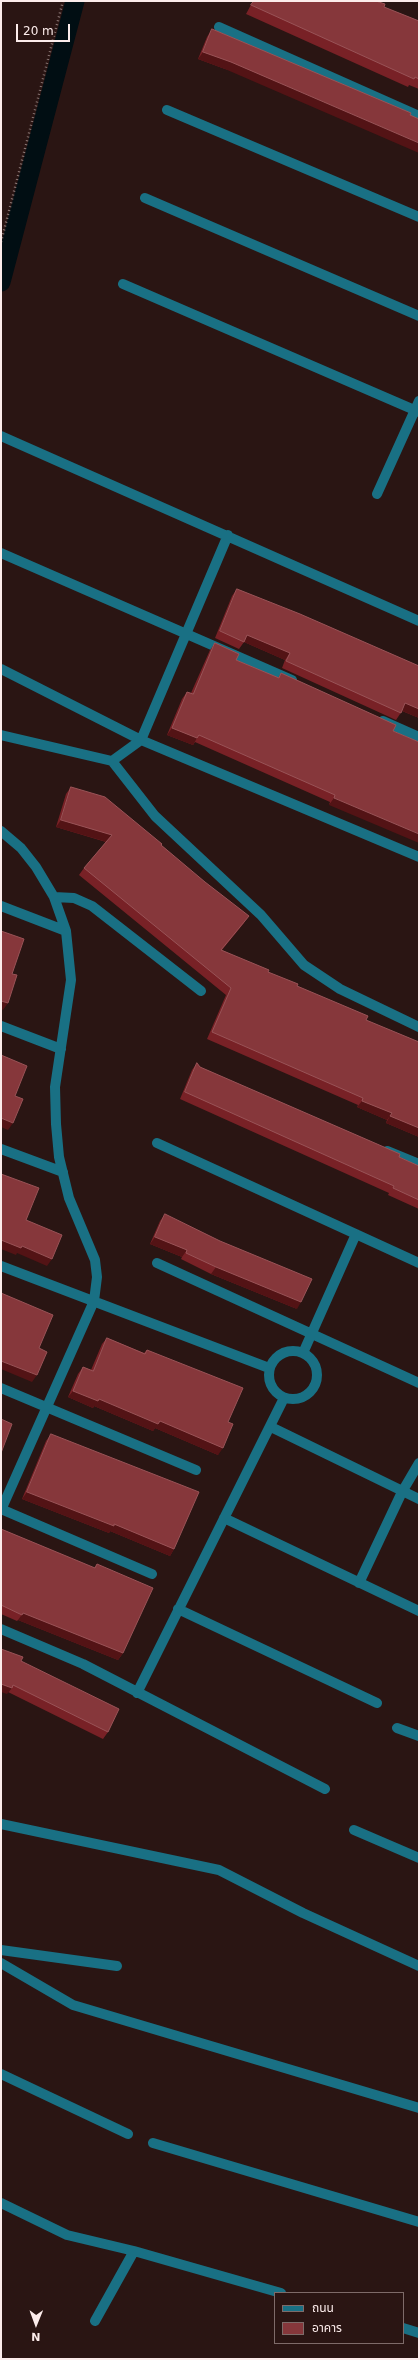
<!DOCTYPE html>
<html>
<head>
<meta charset="utf-8">
<style>
  body { margin:0 }
  #map { position:relative; width:420px; height:2360px; overflow:hidden; background:#2a1513; font-family:"DejaVu Sans","Noto Sans Thai",sans-serif }
  canvas { display:block }
  .frame { position:absolute; inset:0; border:2px solid #fceceb; pointer-events:none }
  .legend { position:absolute; left:274px; top:2292px; width:130px; height:52px; box-sizing:border-box; background:#2a1513; border:1px solid #7e6b69; margin:0; padding:5px 7px; list-style:none; font-size:12px; color:#fceceb }
  .legend li { display:flex; align-items:center; gap:8px; height:20px }
  .legend b { width:20px; border:1px solid #7e6b69 }
  .north { position:absolute; left:16px; top:2304px; width:40px; height:40px; -webkit-text-stroke:3px #2a1513; paint-order:stroke; rotate:181deg; font-size:11px; font-weight:700; line-height:16px; text-align:center; color:#fceceb }
  .north::after { content:''; display:block; margin:auto; width:14px; height:18px; background:#fceceb; clip-path:polygon(50% 0,100% 100%,50% 72%,0 100%) }
  .scale { position:absolute; left:16px; top:24px; width:54px; height:18px; box-sizing:border-box; border:2px solid #fceceb; border-top:0; padding-left:5px; font-size:12px; line-height:14px; white-space:nowrap; color:#fceceb; -webkit-text-stroke:3px #2a1513; paint-order:stroke }
</style>
</head>
<body>
<div id="map">
<canvas width="420" height="2360"></canvas>
<div class="frame"></div>
<ul class="legend">
<li><b style="height:5px;background:#197084"></b>ถนน</li>
<li><b style="height:11px;background:#86373b"></b>อาคาร</li>
</ul>
<div class="north">N</div>
<div class="scale">20 m</div>
</div>
<script>
const c = document.querySelector('canvas').getContext('2d');
c.lineJoin = 'round';
function strokePath(path, color, width, dash) { c.strokeStyle = color; c.lineWidth = width; c.lineCap = dash ? 'butt' : 'round'; c.setLineDash(dash || []); c.stroke(path); }
function fill(path, color) { c.fillStyle = color; c.fill(path, 'evenodd'); }
strokePath(new Path2D(`
  M1 282 75 1`), '#010e13', 19);
strokePath(new Path2D(`
  M1 242 63 1`), '#8c7977', 2.5, [1, 3]);
strokePath(new Path2D(`
  M1 1950 117 1966`), '#197084', 10);
strokePath(new Path2D(`
  M219 27 419 116
  M167 110 419 217
  M145 198 419 316
  M123 284 419 412
  M1 436 419 621
  M377 494 419 401
  M1 553 292 680
  M1 669 141 740 419 857
  M383 721 419 737
  M1 735 112 761 141 740 228 535
  M112 761 155 816 261 915 304 965 340 989 419 1027
  M1 831 21 848 36 867 54 897 66 931 71 980 55 1087 56 1124 59 1157 69 1198 95 1260 97 1277 94 1301 1 1510
  M54 897 74 898 92 906 201 991
  M1 906 66 931
  M1 1026 61 1049
  M157 1143 419 1263
  M1 1149 63 1172
  M387 1151 419 1164
  M157 1263 419 1383
  M1 1266 269 1368
  M269 1375a24 24 0 1 1 48 0a24 24 0 1 1-48 0Z
  M303 1353 356 1234
  M1 1388 196 1470
  M271 1427 419 1499
  M1 1509 152 1574
  M224 1518 419 1611
  M359 1583 402 1492 419 1463
  M178 1609 377 1703
  M1 1629 83 1664 325 1789
  M137 1693 284 1398
  M397 1728 419 1736
  M1 1824 219 1870 303 1913 419 1966
  M354 1830 419 1858
  M1 1963 73 2005 419 2108
  M1 2074 128 2134
  M153 2143 419 2222
  M1 2203 67 2235 134 2251 281 2293
  M95 2321 134 2251
  M403 2328 419 2333`), '#197084', 10);
fill(new Path2D(`
  M253 1H376L384 7 419 21V89L409 85 408 87 246 14Z
  M212 29 410 115 225 69 198 59 207 37Z
  M237 589 419 666V718L402 711 396 720 282 668 285 660 244 642 239 649 215 638 232 596Z
  M215 643 236 660 278 678 281 673 393 731 329 805 330 802 195 742 193 745 167 735 182 699 187 692 191 693 210 650Z
  M71 787 161 845 244 923 222 950 268 972 366 1020 419 1137 386 1123 387 1120 357 1107 358 1105 207 1039 226 995 79 875 84 868 106 842 56 827 66 794Z
  M197 1063 200 1067 419 1166V1209L388 1195 389 1193 180 1099 192 1070Z
  M165 1214 297 1309 211 1274 181 1259 182 1257 150 1244 160 1221Z
  M107 1338 144 1353 147 1350 228 1422 218 1455 155 1428 153 1431 94 1406 93 1408 68 1397 78 1374 83 1367 91 1370 102 1344Z
  M51 1434 174 1549 170 1556 110 1531 109 1533 22 1499 46 1441Z
  M1 1529 94 1568 97 1564 123 1653 118 1660 18 1620 17 1621 1 1614Z
  M21 1661 108 1732 103 1739 8 1692 7 1694Z`), '#782126');
fill(new Path2D(`
  M203 52 231 62 419 143V153L225 69 198 59Z
  M247 635 290 653 285 660 244 642Z
  M405 703 419 709V718L400 710Z
  M172 728 197 738 193 745 167 735Z
  M334 798 419 834V843L329 805Z
  M61 820 112 835 107 842 56 827Z
  M249 916 244 923 216 957 221 950Z
  M1 1001 8 1003 3 1010 1 1009Z
  M362 1101 392 1113 387 1120 357 1107Z
  M390 1116 419 1128V1137L386 1123Z
  M1 1118 13 1123 8 1130 1 1127Z
  M155 1237 187 1250 182 1257 150 1244Z
  M1 1240 22 1246 52 1259 47 1266 17 1253 16 1255 1 1249Z
  M216 1267 301 1302 297 1309 211 1274Z
  M1 1361 37 1375 32 1382 1 1369Z
  M73 1391 99 1399 160 1421 223 1448 218 1455 155 1428 153 1431 94 1406 93 1408 68 1397Z
  M27 1492 114 1524 174 1549 170 1556 110 1531 109 1533 22 1499Z
  M23 1613 123 1653 118 1660 18 1620Z
  M1 1684 12 1688 7 1694 1 1692Z`), '#531315');
const building = new Path2D(`
  M254 1H376L385 4 384 7 419 21V79L415 77 414 79 251 5Z
  M212 29 411 113 410 115 419 119V143L231 62 203 52Z
  M237 589 300 614 419 666V709L405 703 401 713 286 661 290 653 247 635 244 642 220 631Z
  M215 643 239 654 236 660 279 678 281 673 396 725 393 731 419 742V834L334 798 335 795 199 735 197 738 172 728 187 692 193 694Z
  M71 787 105 797 162 844 161 845 205 882 249 916 221 950 269 970 268 972 298 984 297 986 368 1016 366 1020 419 1042V1128L390 1116 392 1113 362 1101 363 1098 212 1032 231 988 84 868 112 835 61 820Z
  M1 931 24 939 12 974 17 975 8 1003 1 1001Z
  M1 1055 27 1066 15 1096 23 1099 13 1123 1 1118Z
  M197 1063 200 1067 400 1154 399 1157 419 1166V1200L393 1188 394 1186 185 1092Z
  M1 1174 39 1188 26 1220 62 1235 52 1259 22 1246 21 1248 1 1240Z
  M165 1214 220 1241 312 1279 301 1302 216 1267 186 1253 187 1250 155 1237Z
  M1 1293 53 1315 39 1348 47 1352 37 1375 1 1361Z
  M107 1338 145 1354 147 1350 243 1388 228 1422 233 1424 223 1448 160 1421 158 1424 99 1399 98 1401 73 1391 83 1367 93 1371Z
  M1 1419 12 1424 1 1453Z
  M51 1434 199 1492 174 1549 114 1524V1526L27 1492Z
  M1 1529 95 1568 97 1564 153 1588 123 1653 23 1613 22 1615 1 1605Z
  M1 1649 23 1657 21 1661 119 1709 108 1732 13 1685 12 1688 1 1684Z`);
fill(building, '#86373b');
strokePath(building, '#995357', 1);
</script>
</body>
</html>
